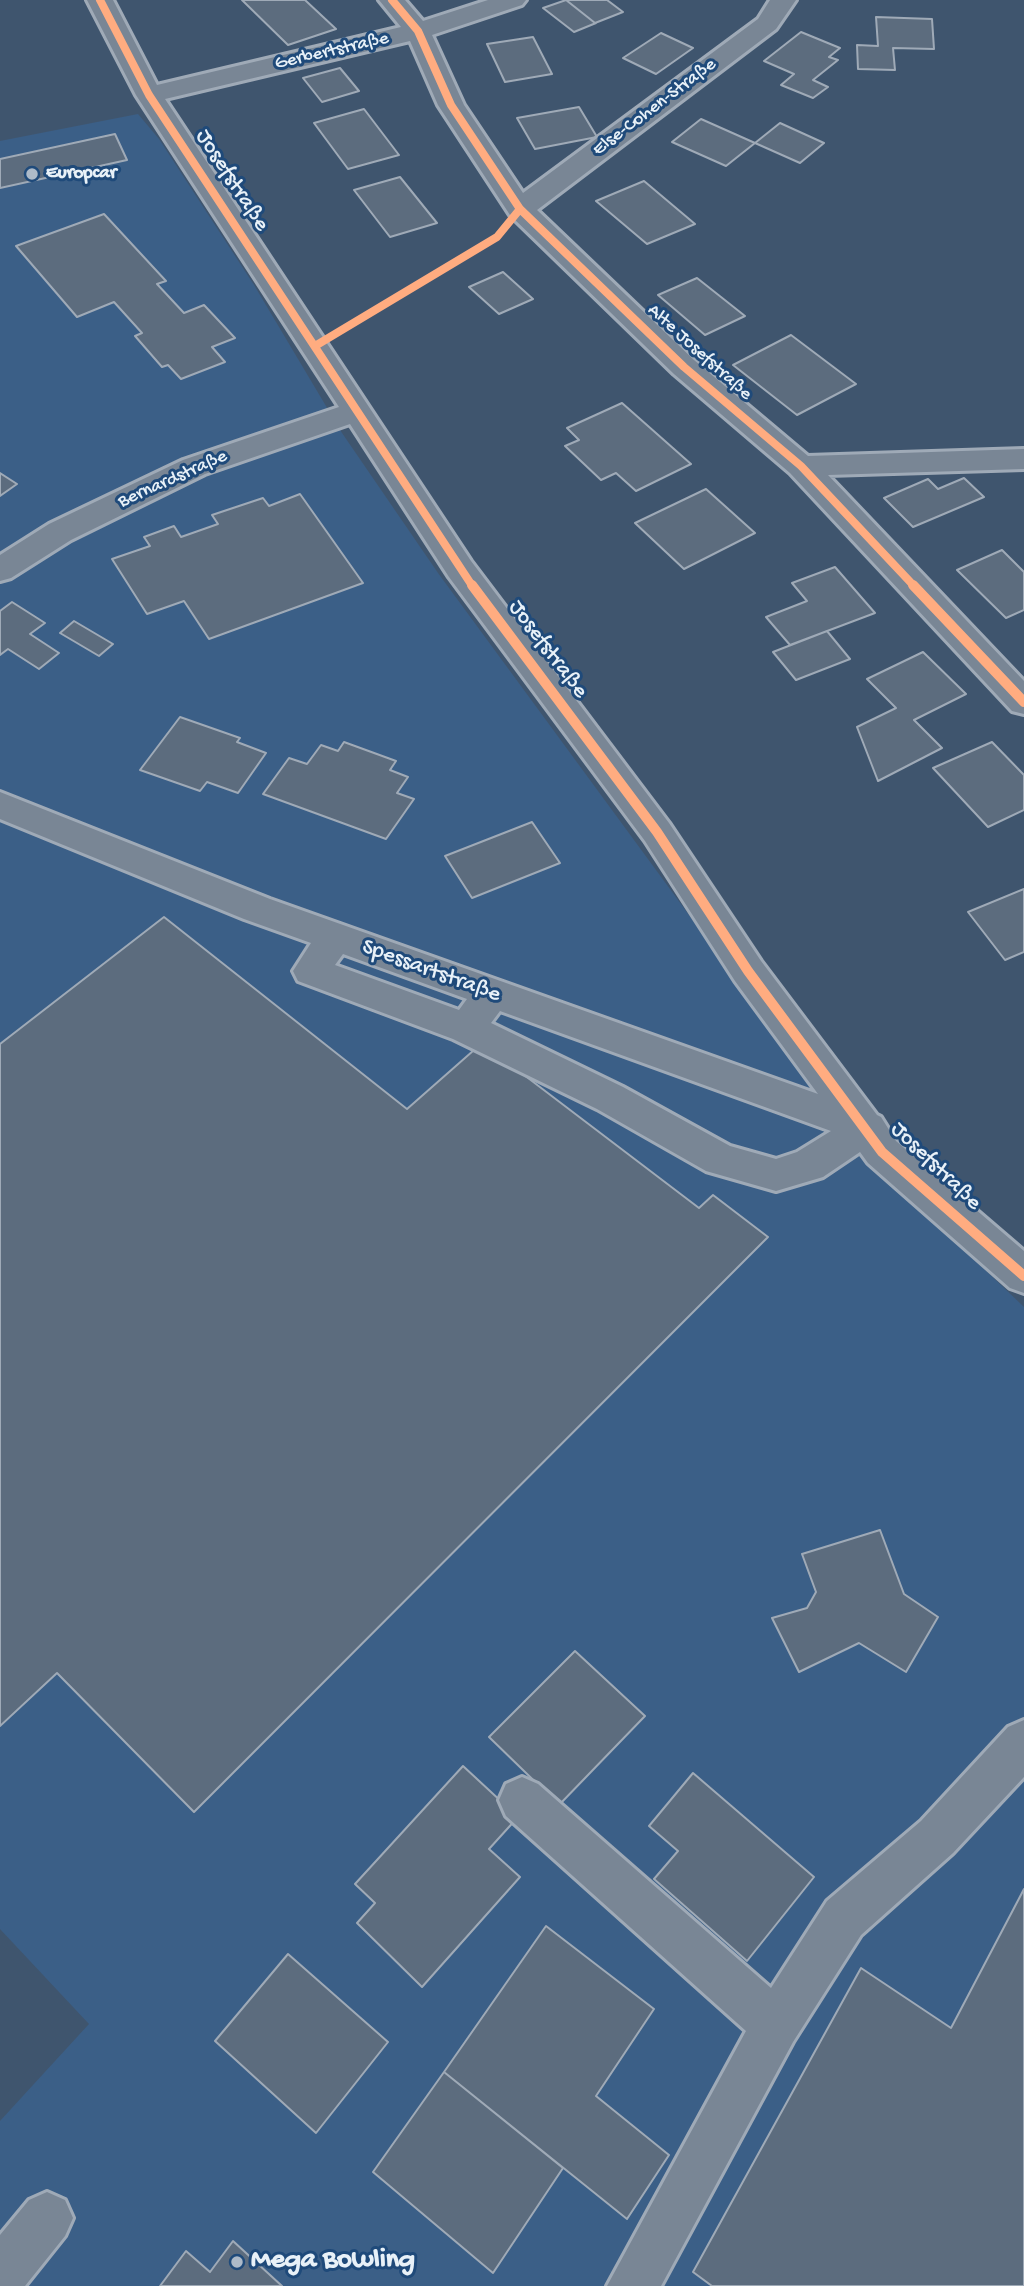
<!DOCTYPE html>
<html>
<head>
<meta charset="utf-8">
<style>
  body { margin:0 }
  canvas { display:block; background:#3f556e }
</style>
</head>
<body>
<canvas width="1024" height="2286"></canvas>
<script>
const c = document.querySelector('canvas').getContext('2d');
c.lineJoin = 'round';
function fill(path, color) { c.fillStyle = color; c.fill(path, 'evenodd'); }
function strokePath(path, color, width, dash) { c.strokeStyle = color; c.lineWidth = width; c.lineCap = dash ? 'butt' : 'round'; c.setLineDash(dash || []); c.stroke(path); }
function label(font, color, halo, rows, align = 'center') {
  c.font = font + ' "Gochi Hand",sans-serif'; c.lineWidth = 6; c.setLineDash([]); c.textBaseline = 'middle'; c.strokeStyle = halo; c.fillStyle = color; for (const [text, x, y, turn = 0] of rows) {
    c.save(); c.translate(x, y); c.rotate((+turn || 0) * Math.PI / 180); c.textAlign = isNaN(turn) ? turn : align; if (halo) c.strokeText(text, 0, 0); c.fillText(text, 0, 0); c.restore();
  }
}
fill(new Path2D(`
  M138 114 159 139 254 285 342 433 438 573 736 979 931 1218 1024 1307V2286H0V2121L89 2024 0 1929V141Z`), '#3b5f87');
const building = new Path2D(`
  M242 0H305L336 29 288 45Z
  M566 0 595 23H596L574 32 543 8Z
  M566 0H607L623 12 595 23Z
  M876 17 932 19 934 49 893 48 895 70 858 69 857 45 878 46Z
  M801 32 840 48 829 57 838 60 813 80 828 87 813 98 781 85 794 74 764 61Z
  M661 33 693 48 656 74 623 58Z
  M533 37 552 74 505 82 487 44Z
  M340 68 359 91 322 102 303 78Z
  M579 107 597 137 535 149 517 118Z
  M364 109 399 155 348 169 314 123Z
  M701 119 755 143 726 166 672 142Z
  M780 123 824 143 800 163 755 143Z
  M115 134 127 160 0 188V159Z
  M400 177 437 223 390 237 354 190Z
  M644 181 695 224 647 244 596 201Z
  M104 214 166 281 157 284 184 313 204 305 235 338 212 347 225 362 181 379 168 365 162 367 135 336 142 333 114 302 77 317 16 246Z
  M503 272 533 299 499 314 469 287Z
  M697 278 745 316 705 335 658 295Z
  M791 335 856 384 797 415 733 365Z
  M622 403 691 464 636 491 616 473 601 480 565 446 579 440 567 428Z
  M0 473 17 484 0 496Z
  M964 478 984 497 913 527 884 498 928 479 938 489Z
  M706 489 755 533 684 569 635 523Z
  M300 494 363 583 209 639 184 601 147 614 112 559 150 546 144 537 174 526 181 537 218 524 212 515 263 498 269 506Z
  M1002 550 1024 572V610L1006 618 957 570Z
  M835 567 875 613 790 645 766 617 807 601 792 583Z
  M12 602 45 623 30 634 59 653 39 669 8 649 0 655V611Z
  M74 621 113 644 99 656 60 633Z
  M827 631 850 659 796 680 773 652Z
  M923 652 966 694 914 720 942 748 878 781 857 727 896 708 867 679Z
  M180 717 240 738 237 742 266 753 238 793 207 782 200 791 140 770Z
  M344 742 396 761 390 770 408 777 397 793 414 799 386 839 263 794 289 758 307 764 321 745 338 751Z
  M992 742 1024 775V810L988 827 933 768Z
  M532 822 560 863 472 898 445 856Z
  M1024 889V952L1005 960 968 912Z
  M164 917 407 1109 482 1043 699 1208 713 1195 768 1237 194 1812 57 1673 0 1726V1044Z
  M880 1530 904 1594 938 1617 906 1672 859 1643 799 1672 772 1618 807 1608 816 1592 802 1554Z
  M575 1651 645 1716 559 1805 489 1737Z
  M463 1766 518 1817 489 1849 520 1877 422 1987 357 1923 375 1903 355 1884Z
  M693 1773 814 1877 747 1961 654 1879 678 1851 649 1826Z
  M1024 1889V2286H712L693 2272 861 1968 951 2028Z
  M546 1926 654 2009 596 2096 669 2155 627 2219 444 2072Z
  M288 1954 388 2042 316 2133 215 2041Z
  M444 2072 563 2168 493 2273 373 2172Z
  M233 2241 282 2286H160L186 2251 210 2272Z`);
fill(building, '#5c6c7e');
strokePath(building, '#9faab7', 2);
const minor = new Path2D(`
  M87 0H113L157 85 401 27 379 0H405L423 21 488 0H526L522 5 432 35 464 105 523 193 758 19 770 0H796L776 29 537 210 694 360 808 456 1024 449V469L828 475 1024 681V714L1012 711 790 473 674 374 510 215 438 105 410 41 165 99 471 561 669 823 761 961 877 1115 881 1117 896 1141 1024 1251V1293L1010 1288 868 1163 860 1152 823 1177 776 1191 706 1171 597 1109 453 1039 298 981 293 971 311 943 244 919 0 819V792L270 899 818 1094 735 981 645 841 449 577 350 424 205 474 71 540 11 578 0 581V555L49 524 183 460 339 407 136 95ZM343 954 467 999 459 1010 335 965ZM500 1011 831 1131 797 1152 776 1159 730 1146 623 1087 491 1023Z
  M1024 1720V1777L953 1853 861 1935 793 2042 661 2286H607L746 2031 506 1816 499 1800 506 1784 522 1777 538 1784 771 1988 827 1901 921 1821 1008 1727Z
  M47 2192 65 2200 73 2218 65 2236 25 2286H0V2235L29 2200Z`);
strokePath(minor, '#9faab7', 6);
fill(minor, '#798695');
strokePath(new Path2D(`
  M100 0 149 95 473 587
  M392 0 418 31 451 105 520 209 684 367 801 466 915 587
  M315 346 497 237 520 209`), '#ffac80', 8);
strokePath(new Path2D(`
  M472 585 657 832 748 971 882 1152 1024 1276
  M913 585 1024 702`), '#ffac80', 10);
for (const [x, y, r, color] of [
  [32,174,7,"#adbac8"],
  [237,2262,7,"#adbac8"]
]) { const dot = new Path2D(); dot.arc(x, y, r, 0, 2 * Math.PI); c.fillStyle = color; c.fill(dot); strokePath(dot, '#1f4a7a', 2.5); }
label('19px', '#e8f1f8', '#1f4a7a', [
  ["Gerbertstraße",332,52,-13],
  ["Else-Cohen-Straße",655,108,-37],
  ["Alte Josefstraße",699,353,42],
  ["Bernardstraße",173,480,-24]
]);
label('bold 19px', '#e8f1f8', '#1f4a7a', [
  ["Europcar",46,174]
], 'left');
label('23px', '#e8f1f8', '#1f4a7a', [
  ["Josefstraße",231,181,57],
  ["Josefstraße",547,650,53],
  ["Spessartstraße",431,972,20],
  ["Josefstraße",935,1167,44]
]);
label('bold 28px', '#e8f1f8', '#1f4a7a', [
  ["Mega Bowling",251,2262]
], 'left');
</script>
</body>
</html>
